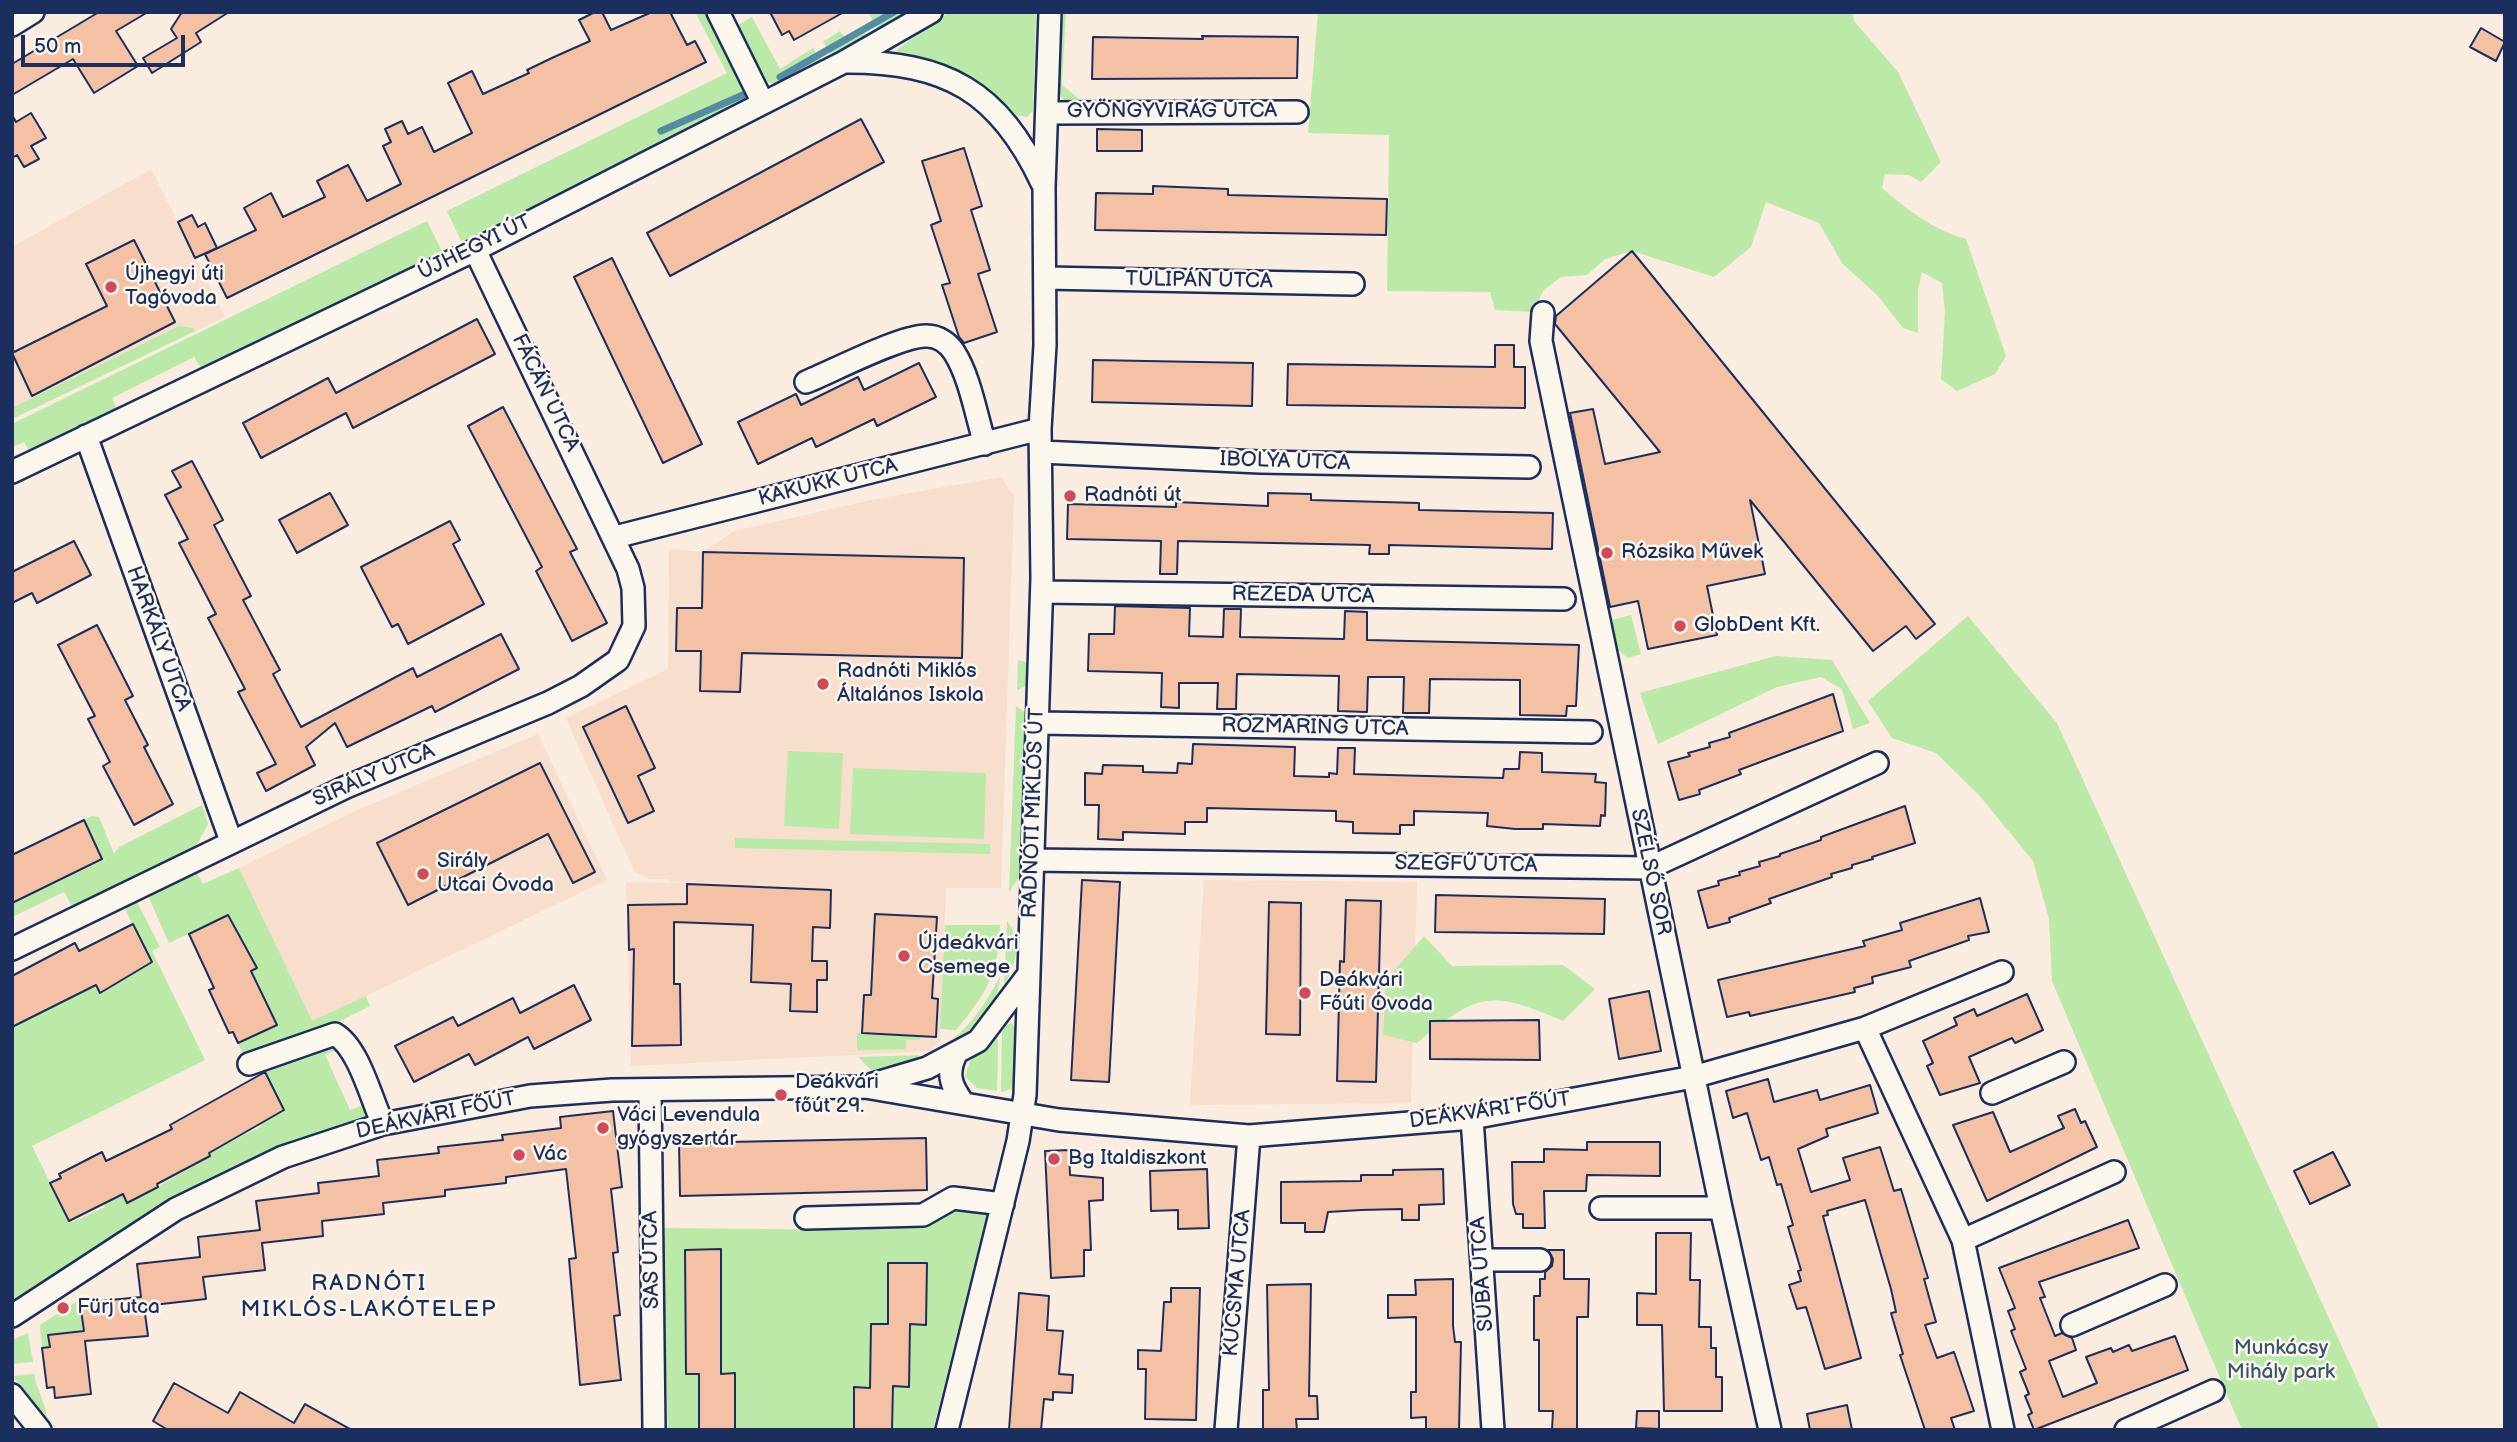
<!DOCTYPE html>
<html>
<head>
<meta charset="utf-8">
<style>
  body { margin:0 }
  #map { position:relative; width:2517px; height:1442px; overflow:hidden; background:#faecde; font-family:"Balsamiq Sans",sans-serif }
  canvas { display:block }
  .frame { position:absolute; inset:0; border:14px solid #1b2f5e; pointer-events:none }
  .scale { position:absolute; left:21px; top:35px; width:164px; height:32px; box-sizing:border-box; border:4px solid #1b2f5e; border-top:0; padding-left:9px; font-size:21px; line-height:24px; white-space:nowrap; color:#1b2f5e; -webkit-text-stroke:5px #fbf7ec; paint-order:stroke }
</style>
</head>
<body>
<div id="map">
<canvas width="2517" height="1442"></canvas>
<div class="frame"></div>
<div class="scale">50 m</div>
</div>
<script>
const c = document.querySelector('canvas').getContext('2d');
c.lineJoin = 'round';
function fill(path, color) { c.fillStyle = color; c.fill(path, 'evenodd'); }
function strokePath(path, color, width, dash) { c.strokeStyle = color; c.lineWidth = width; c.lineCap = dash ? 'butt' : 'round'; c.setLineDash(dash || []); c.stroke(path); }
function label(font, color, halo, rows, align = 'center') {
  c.font = font + ' "Balsamiq Sans",sans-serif'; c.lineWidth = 5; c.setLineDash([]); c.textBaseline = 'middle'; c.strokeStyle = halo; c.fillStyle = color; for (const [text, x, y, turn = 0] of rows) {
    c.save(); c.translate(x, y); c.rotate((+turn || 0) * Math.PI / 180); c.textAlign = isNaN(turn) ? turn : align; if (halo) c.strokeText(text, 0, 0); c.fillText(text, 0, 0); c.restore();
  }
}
fill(new Path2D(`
  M151 169 225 317 12 419V247Z
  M1001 477 1014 496 1001 888H946L940 1041 930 1051 631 1066 626 882 868 886 669 882V879H648L634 871 566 718 668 669 669 549 703 552 734 531 876 499Z
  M538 734 607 880 312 1022 239 868 355 811Z
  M1204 880 1417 882 1411 1103 1190 1105Z`), '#f8dfcd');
fill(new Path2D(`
  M690 12H709L747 89 744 101 462 243 447 211 727 73 696 14Z
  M868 12H911L879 33Z
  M949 12H1036L1033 111 1027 117 1017 115 971 78 930 59 895 51Z
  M1061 12H1066L1062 85 1079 99V105L1065 102 1058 91Z
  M1318 12H1853L1854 21 1898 72 1941 162 1921 182 1909 175 1885 174 1882 188C1908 210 1933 230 1966 239L2006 356 1995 374 1957 391 1941 379 1945 312 1942 283 1922 272 1918 290V333L1903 328 1878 296 1842 263 1819 223 1766 202 1751 247 1714 277 1632 251 1605 259 1587 275 1561 277 1544 290 1532 312 1495 310 1490 292 1387 291 1389 135 1308 133Z
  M752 17 780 69 813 48 822 63 783 83H768L735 27Z
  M840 31 847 41 864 31 869 39 833 58 823 42Z
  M427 221 443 253 202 370 194 357 112 398 118 412 31 454 24 442 12 447V424Z
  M179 326 193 328 195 331 12 419V408Z
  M1631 615 1641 654 1628 658 1618 650 1612 620Z
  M1968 616 2057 723 2380 1430H2242L2052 981 2049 919 2033 861 1979 795 1936 753 1892 738 1868 701Z
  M1776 656 1832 660 1870 723 1853 729 1842 689 1821 677 1777 687 1658 744 1640 693Z
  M1018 660 1029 663 1028 685 1017 690Z
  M1016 706 1028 714 1022 873 1009 892Z
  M788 751 843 753 839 829 784 826Z
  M853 768 986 773 984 839 850 834Z
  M202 805 208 824 196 846 73 908 64 892 12 917V904L106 859H102L84 820 92 816 99 817 114 854 119 847Z
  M735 838 990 844V854L735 848Z
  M239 868 312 1021 366 996 370 1006 340 1021 243 1054 238 1043 277 1025 248 972 256 968 242 937 239 938 228 915 169 943 148 896 197 873 203 884Z
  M137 902 160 947 152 951 205 1060 32 1146 70 1223 105 1207 102 1200 121 1190 128 1203 210 1157 208 1153 262 1126 261 1122 284 1110 264 1072 329 1044 341 1048 325 1055 350 1110 373 1101 378 1113C325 1131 272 1147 223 1172 149 1209 81 1257 12 1301V982L132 924 125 908Z
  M1007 921C1024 942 1015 964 1004 987Z
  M945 925H1000C998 975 987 993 956 1030L940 1029Z
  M1424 936 1452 966 1563 965 1595 989 1563 1021C1490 989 1477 993 1417 1043L1383 1035 1386 980Z
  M1000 976C999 1017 963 1038 932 1059V1052C965 1036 983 1008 1000 976Z
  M1011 1023 1017 1029 1016 1084 1015 1088 1001 1092 1002 1033 1005 1026Z
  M857 1033 920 1036V1040H906V1049L857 1050Z
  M996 1036 998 1042 997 1091 977 1088 965 1076 970 1061Z
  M919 1055V1065L874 1073 858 1057Z
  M947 1203 988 1210 933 1430H668L662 1228 867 1230 869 1222Z
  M80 1299 84 1331 49 1335 50 1347 42 1348 40 1325Z
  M28 1333 33 1362 12 1364V1340Z
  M34 1374C37 1392 47 1403 47 1422L13 1376Z`), '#bbe9a7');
strokePath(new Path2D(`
  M780 77 894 12
  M661 131 745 94`), '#538ca4', 7);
const building = new Path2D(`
  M99 12H148L116 31 138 66 94 93 73 59 12 95V64Z
  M182 12H229L196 33 201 42 152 73 143 58 177 38 171 29Z
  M595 12H602L611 30 652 12H670L687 45 695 41 706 62 227 298 205 254 256 230 244 208 271 193 283 217 325 197 317 181 348 165 367 201 401 184 383 146 391 142 385 129 402 121 408 134 422 127 434 152 472 133 448 83 472 71 483 94 529 73 527 70 554 57 590 41 579 20Z
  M770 12H844L794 40 789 31 782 35Z
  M2481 28 2505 42 2496 61 2470 47Z
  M1202 36 1298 37 1297 78 1092 79 1093 37 1203 39Z
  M31 113 46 138 31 146 39 159 24 167 17 155 12 158V115L16 122Z
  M861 119 884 162 670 276 647 233Z
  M1097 129 1142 130V151H1097Z
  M964 148 982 206 971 210 990 270 978 274 997 332 964 343 959 337 942 285 950 283 931 225 941 221 922 161Z
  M1153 186 1228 189V195L1387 199 1386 235 1095 230 1096 193 1153 194Z
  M192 215 198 227 205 223 217 248 195 258 178 222Z
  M134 240 175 322 32 396 12 353 107 306 86 264Z
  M1632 251 1935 624 1916 639 1906 626 1873 651 1750 500 1765 574 1707 586 1717 635 1648 649 1638 601 1610 607 1570 413 1593 409 1605 464 1660 452 1555 324 1556 316Z
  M612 258 702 444 663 463 574 277Z
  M477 319 495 354 353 428 346 413 261 458 243 423 328 378 336 393Z
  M1495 345H1514V367H1525V408L1287 405 1288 364 1495 367Z
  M1093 360 1253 363 1252 406 1092 402Z
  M919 363 936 397 877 426 874 419 816 447 812 438 758 464 738 422 796 394 801 405 858 377 864 390Z
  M503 407 577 549 570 552 607 623 572 641 536 571 542 567 468 426Z
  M192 461 223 520 214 525 251 596 243 600 280 670 273 674 301 727 413 668 417 677 501 634 519 669 435 712 432 706 347 747 335 723 306 747 315 765 266 791 257 773 276 764 238 692 245 689 208 618 216 614 179 543 188 539 165 495 181 487 172 471Z
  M330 493 348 525 297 553 279 520Z
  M1268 493 1311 494V500L1419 503V510L1553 513 1552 549 1389 545V554H1369L1370 545 1178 541 1177 574H1160L1161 541 1067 539 1068 504 1176 507V502L1268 506Z
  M450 521 460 540 453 544 484 604 408 644 398 624 392 627 361 567Z
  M74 541 91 575 37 603 32 593 12 603V572Z
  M703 552 964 558 962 658 742 653 740 692 700 691 701 651H676L677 608H702Z
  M1115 606 1190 608 1189 636 1223 637 1224 609H1241L1240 637 1344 639 1345 611 1367 612V640L1579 645 1576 706H1567L1566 716 1520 715V680L1430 679 1429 713H1403L1404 677H1368L1367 712 1338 711 1339 676 1237 674 1236 709H1217L1218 683H1179V708L1161 707 1162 673 1088 671 1089 634H1114Z
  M97 625 133 696 125 700 148 745 144 747 173 804 134 825 103 766 110 762 88 719 95 716 58 645Z
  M1833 694 1843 731 1739 770 1741 774 1699 790 1700 794 1679 800 1668 762 1690 756 1688 753 1710 747 1709 743 1730 737 1729 733Z
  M626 706 655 768 638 776 654 811 628 823 583 727Z
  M1193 744 1295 747 1294 776 1329 777V773L1337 774 1338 748H1355L1354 774 1389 775 1503 778 1504 769H1519L1520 752 1542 753V772L1596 774 1595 782 1606 783 1605 816 1601 815 1600 826 1543 824V829H1515L1487 826 1488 813 1414 811V825H1400V834L1353 833V822L1336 821V811L1207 808V822H1185V834L1123 832V840L1098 839 1099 805H1085V773L1102 774 1103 765 1143 766V772L1177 773 1178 763 1192 764Z
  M540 763 595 872 573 883 548 834 408 905 377 843Z
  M1905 806 1915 843 1872 857 1873 859 1852 865V868L1831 874 1832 877 1769 899 1771 903 1729 918 1730 922 1708 928 1698 891 1719 885 1718 881 1740 875 1739 872 1760 866 1759 862 1780 856V854L1821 840V837Z
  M84 820 102 859 12 903V855Z
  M1082 880 1120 882 1109 1082 1071 1080Z
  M687 884 831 890 830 928 813 927 812 961H827V980H817V1012L790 1011 791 984 751 982 753 925 674 922V984H680L681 1045 632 1046 634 949 629 950 628 905 687 904Z
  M1436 895 1605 899 1604 934 1435 932Z
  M1980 898 1989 932 1968 936 1969 940 1909 961 1911 967 1872 977 1873 983 1854 988 1855 992 1750 1016 1749 1012 1727 1017 1718 980 1865 946 1863 941 1902 930 1900 923Z
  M1346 900 1381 901 1376 1082 1337 1081 1340 961 1344 962Z
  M1269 902 1301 903 1300 1035 1266 1034Z
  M875 914 937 917 932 998 938 999 936 1037 862 1033 864 995H871Z
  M228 915 257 968 251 971 277 1025 238 1043 233 1032 229 1033 209 990 214 988 189 934Z
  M133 924 152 962 100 993 96 985 12 1027V976L75 943 79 951Z
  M574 985 591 1020 534 1049 528 1037 475 1065 469 1054 414 1082 395 1046 453 1017 458 1026 513 998 520 1013Z
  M1649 991 1661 1051 1619 1059 1609 999Z
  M2027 994 2043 1030 2015 1043 2012 1038 1969 1057 1980 1083 1940 1095 1927 1066 1933 1063 1923 1041 1957 1025 1954 1018 1974 1009 1977 1016Z
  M1539 1020 1540 1060 1430 1059V1021Z
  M265 1072 284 1110 209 1153 210 1156 157 1184 158 1187 127 1203 123 1194 69 1221 50 1183 61 1178 59 1174 102 1152 106 1161 172 1129 170 1125Z
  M1768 1079 1774 1102 1817 1090 1820 1100 1870 1085 1878 1113 1826 1129 1828 1136 1798 1149 1811 1192 1850 1180 1843 1158 1880 1147 1894 1191 1901 1189 1928 1278 1924 1279 1936 1322 1925 1325 1937 1358 1954 1352 1974 1411 1951 1418 1955 1430H1925L1900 1355 1903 1354 1891 1313 1896 1312 1891 1289 1865 1200 1827 1211 1828 1215 1823 1216 1861 1358 1825 1369 1806 1307 1797 1309 1789 1285 1801 1281 1798 1271 1801 1270 1788 1227 1793 1225 1781 1184 1777 1185 1769 1157 1761 1160 1747 1113 1733 1118 1726 1091Z
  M2075 1109 2081 1123 2085 1121 2097 1147 1987 1201 1953 1125 1993 1112 2010 1152 2064 1128 2058 1116Z
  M613 1111 622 1187 611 1189 618 1252 613 1253 620 1315 614 1316 621 1380 580 1385 569 1259 576 1258 566 1169 506 1177V1183L445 1190V1196L383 1203 384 1214 322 1221 323 1236 262 1243 265 1270 203 1277 206 1299 144 1306 148 1336 85 1341 91 1394 55 1398 54 1387 47 1388 42 1348 50 1347 48 1335 84 1331 80 1303 141 1297 137 1264 200 1257 198 1237 260 1230 256 1201 319 1193 318 1183 379 1176 377 1160 439 1153 438 1147 503 1140 502 1135 561 1128 560 1117Z
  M926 1138 927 1190 680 1196 679 1143Z
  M1587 1142H1660V1176L1587 1175 1586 1191H1544L1545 1228H1523V1214H1516L1513 1204 1512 1162H1544V1149L1587 1150Z
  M1069 1150 1070 1175 1103 1178V1200L1089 1201 1091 1250H1084V1276L1051 1278 1045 1151Z
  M2333 1152 2350 1185 2310 1204 2294 1171Z
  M1207 1169 1209 1228 1178 1229V1210L1151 1211 1150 1171Z
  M1443 1169 1444 1204 1419 1205V1220H1402V1209L1361 1210 1328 1212 1324 1232H1305V1223H1281V1182L1361 1181V1175H1393V1170Z
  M2128 1220 2139 1248 2039 1282 2045 1297 2040 1298 2055 1336 2062 1333 2072 1338 2076 1350 2049 1361 2063 1397 2097 1383 2086 1357 2111 1348 2113 1352 2129 1345 2132 1351 2175 1336 2188 1370 2034 1430 2028 1415 2032 1413 2025 1396 2029 1394 2020 1372 2026 1369 2011 1331 2015 1329 2008 1311 2015 1308 1999 1268Z
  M1656 1233H1691L1690 1280H1700L1699 1327H1711V1348H1716V1377H1722V1411H1664L1662 1325H1637V1293L1656 1294Z
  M721 1249V1374L735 1373V1430H699V1374H686L685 1250Z
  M1548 1250H1564V1279H1589L1588 1317H1577V1430H1552L1553 1411H1539V1340H1534V1296H1540V1279H1545V1272L1552 1266 1553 1259Z
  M888 1263H927L926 1325 910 1324 909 1387 893 1386 892 1430H854V1387L870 1388 871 1324H888Z
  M1453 1279V1326L1455 1342H1461L1459 1430H1426V1417L1411 1418V1392H1416V1317L1388 1318V1295H1416L1415 1280Z
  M1311 1284 1309 1396H1317L1318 1419H1296L1297 1430H1263V1390H1269L1267 1285Z
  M1171 1288H1200L1196 1420 1145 1419 1146 1369H1138V1350L1161 1351 1164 1302H1171Z
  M1019 1293 1049 1296 1047 1330 1063 1331 1059 1374 1073 1375 1072 1393 1053 1392V1400L1044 1399 1041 1430H1009Z
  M174 1383 228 1413 240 1392 294 1423 305 1404 352 1430H168L153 1421Z
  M1847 1405 1852 1430H1810L1807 1414Z
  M1637 1411H1659V1429L1636 1428Z`);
fill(building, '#f4c1a5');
strokePath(building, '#1b2f5e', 2);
const minor = new Path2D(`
  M718 12 763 103
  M12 25 33 12
  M847 62C946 62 999 91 1042 183
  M1048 113 1297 112
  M1046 278 1353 284
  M1543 313 1541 341 1721 1208 1770 1430
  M806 382C831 372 904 334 927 336 938 336 948 343 954 352 970 377 976 415 985 444
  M86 436 231 841
  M1041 452 1260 462 1529 467
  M12 472 475 250 844 62 931 12
  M615 537 1040 429
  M1042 592 1564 599
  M1038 723 1591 732
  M1032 860 1649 868 1877 763
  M12 949 346 787 548 703 581 686 618 660 634 626 633 588 628 569 475 250
  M1865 1028 1963 1240 2003 1430
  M956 1054C947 1073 950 1084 962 1101
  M249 1064 335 1034C359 1048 371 1099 383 1124
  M873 1084 927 1068 978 1041 1028 975
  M650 1090 654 1430
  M1992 1093 2064 1062
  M1472 1118 1493 1430
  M1601 1208H1721
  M806 1218 923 1215 953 1198 1003 1204
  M1963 1240 2114 1172
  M1482 1260H1540
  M12 1316 176 1209 283 1157 383 1124 530 1096 612 1090 865 1087 1059 1120 1249 1136 1472 1118 1693 1077 1865 1028 2002 972
  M2072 1325 2165 1285
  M12 1395 40 1430
  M947 1430 1018 1141 1025 1095 1042 578 1040 429 1045 345 1044 187 1050 12
  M1226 1430 1249 1136
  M2126 1430 2213 1391`);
strokePath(minor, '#1b2f5e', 26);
strokePath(minor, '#fbf7ec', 21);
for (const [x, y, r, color] of [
  [111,287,7,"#d1495b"],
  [1070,496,7,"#d1495b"],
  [1607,553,7,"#d1495b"],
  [1680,626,7,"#d1495b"],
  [823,684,7,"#d1495b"],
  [423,874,7,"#d1495b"],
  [904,956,7,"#d1495b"],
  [1305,993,7,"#d1495b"],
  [781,1095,7,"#d1495b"],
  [603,1128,7,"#d1495b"],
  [519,1155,7,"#d1495b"],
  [1054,1159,7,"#d1495b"],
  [63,1308,7,"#d1495b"]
]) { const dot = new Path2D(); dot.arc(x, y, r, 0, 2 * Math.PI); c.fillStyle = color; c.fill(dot); strokePath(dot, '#fbf7ec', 2.5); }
label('21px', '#1b2f5e', '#fbf7ec', [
  ["GYÖNGYVIRÁG UTCA",1172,112],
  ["ÚJHEGYI ÚT",475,248,-26],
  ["TULIPÁN UTCA",1199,281,1],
  ["FÁCÁN UTCA",545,393,64],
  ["IBOLYA UTCA",1285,462,2],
  ["KAKUKK UTCA",828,483,-14],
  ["REZEDA UTCA",1303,596,1],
  ["HARKÁLY UTCA",158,639,70],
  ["ROZMARING UTCA",1315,728,1],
  ["SIRÁLY UTCA",374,776,-23],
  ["RADNÓTI MIKLÓS ÚT",1034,813,-88],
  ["SZEGFŰ UTCA",1466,865,1],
  ["SZÉLSŐ SOR",1650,872,78],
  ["DEÁKVÁRI FŐÚT",1490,1111,-8],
  ["DEÁKVÁRI FŐÚT",436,1116,-12],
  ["SAS UTCA",652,1260,-91],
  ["SUBA UTCA",1483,1274,-94],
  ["KUCSMA UTCA",1238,1283,-85]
]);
label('21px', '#1b2f5e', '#fbf7ec', [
  ["Újhegyi úti",125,275],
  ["Tagóvoda",125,299],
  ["Radnóti út",1084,496],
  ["Rózsika Művek",1621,553],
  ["GlobDent Kft.",1694,626],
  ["Radnóti Miklós",837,672],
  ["Általános Iskola",837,696],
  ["Sirály",437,862],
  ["Utcai Óvoda",437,886],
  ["Újdeákvári",918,944],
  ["Csemege",918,968],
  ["Deákvári",1319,981],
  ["Főúti Óvoda",1319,1005],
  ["Deákvári",795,1083],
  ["főút 29.",795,1107],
  ["Váci Levendula",617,1116],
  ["gyógyszertár",617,1140],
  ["Vác",533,1155],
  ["Bg Italdiszkont",1068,1159],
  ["Fürj utca",77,1308]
], 'left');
label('21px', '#3b546d', '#fbf7ec', [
  ["Munkácsy",2281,1349],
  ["Mihály park",2281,1373]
]);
c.letterSpacing = '2px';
label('23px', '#1b2f5e', '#fbf7ec', [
  ["RADNÓTI",369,1284],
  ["MIKLÓS-LAKÓTELEP",369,1310]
]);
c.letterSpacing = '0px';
</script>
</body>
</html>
